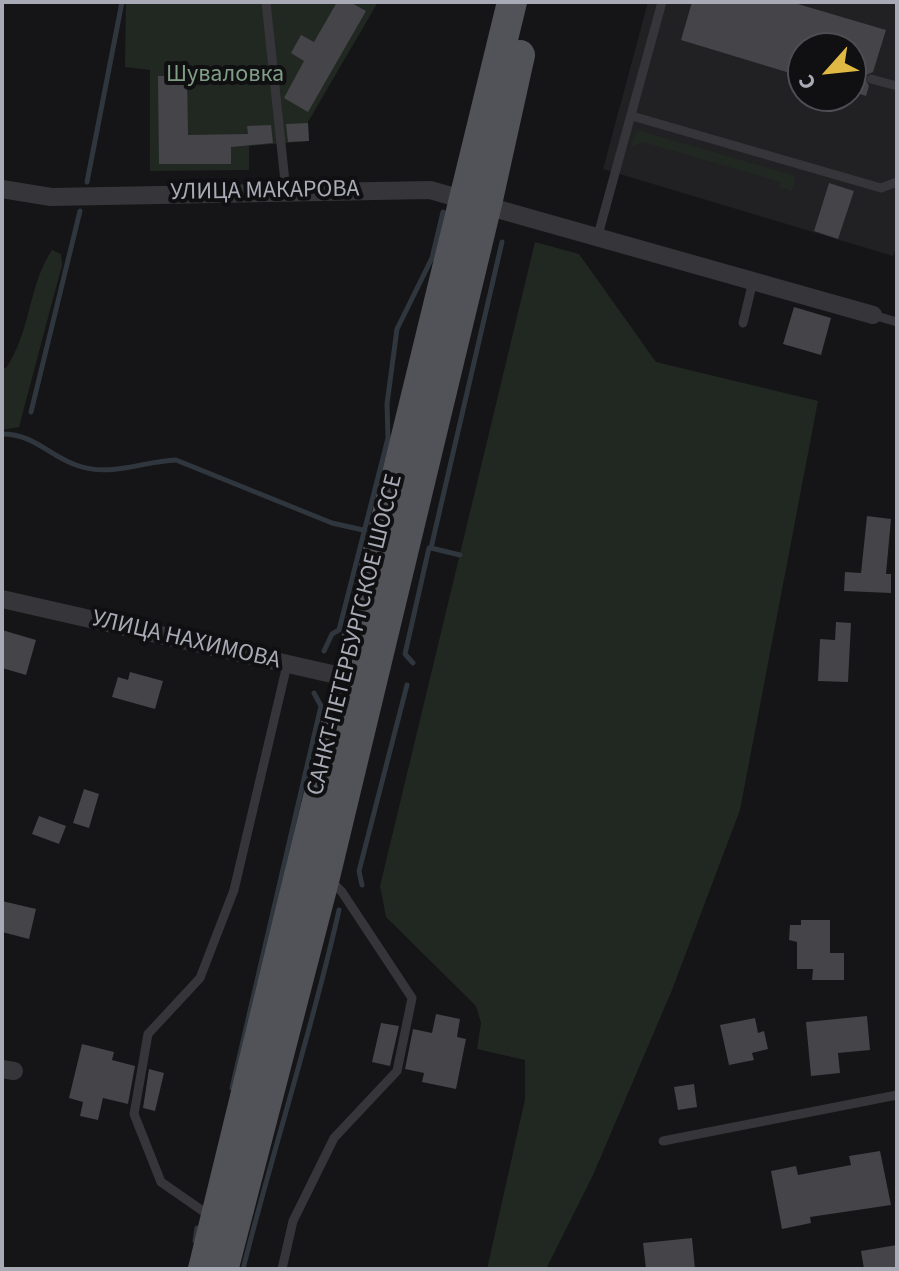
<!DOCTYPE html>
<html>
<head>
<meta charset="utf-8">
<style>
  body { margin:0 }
  #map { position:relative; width:899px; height:1271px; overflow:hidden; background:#151416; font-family:"Source Sans 3",sans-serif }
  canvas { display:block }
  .frame { position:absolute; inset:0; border:4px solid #a8aab5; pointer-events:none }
  .north { position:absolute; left:787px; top:32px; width:80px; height:80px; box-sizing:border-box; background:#100f11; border:2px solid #4d4d53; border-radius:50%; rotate:243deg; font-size:22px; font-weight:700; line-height:32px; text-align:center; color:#a8aab5 }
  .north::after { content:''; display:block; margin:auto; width:28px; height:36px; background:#dfb943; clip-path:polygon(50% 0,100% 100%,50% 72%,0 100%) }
</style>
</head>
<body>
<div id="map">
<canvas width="899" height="1271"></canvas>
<div class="frame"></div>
<div class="north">С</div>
</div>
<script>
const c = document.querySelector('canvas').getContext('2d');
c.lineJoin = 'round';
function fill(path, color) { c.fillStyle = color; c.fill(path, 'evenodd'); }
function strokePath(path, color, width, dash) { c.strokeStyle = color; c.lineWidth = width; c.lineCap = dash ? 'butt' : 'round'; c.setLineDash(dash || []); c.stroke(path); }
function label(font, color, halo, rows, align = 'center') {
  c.font = font + ' "Source Sans 3",sans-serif'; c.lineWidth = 8; c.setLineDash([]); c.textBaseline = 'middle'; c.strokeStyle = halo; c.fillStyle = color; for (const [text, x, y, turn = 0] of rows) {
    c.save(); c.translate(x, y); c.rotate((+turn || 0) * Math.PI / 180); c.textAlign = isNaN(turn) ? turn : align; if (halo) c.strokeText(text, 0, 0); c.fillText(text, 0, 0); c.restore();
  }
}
fill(new Path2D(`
  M648 2H897V244L893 256 603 169ZM803 48H851V96H803Z`), '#212023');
fill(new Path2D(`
  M126 2H378L308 122 309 141 249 146V170L150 171V70L125 67Z
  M640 131 793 175 795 180 792 191 779 187 780 182 643 142 631 147 635 133Z
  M535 242 579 254 656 362 818 401 740 810 672 990 593 1175 546 1269H487L525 1099V1060L477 1049 481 1023 476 1006 386 917 380 886Z
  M52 250 61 254 62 265 19 427 2 430V368H6C31 332 28 286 52 250Z`), '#212822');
strokePath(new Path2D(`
  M87 182 122 2
  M31 412 80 211
  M2 434C34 434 48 455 76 465 110 478 143 461 176 460L332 523 363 530
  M460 555 431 548 502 242
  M324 651 332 634 339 630 388 438 387 404 397 329 432 258 443 212
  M413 663 405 654 429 548
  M362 885 359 871 407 685
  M232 1088 321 706 314 693
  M195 1241 197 1228
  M243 1269C273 1149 312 1031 339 910`), '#2f363d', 5);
fill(new Path2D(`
  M337 2H350L366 11 308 112 284 98 304 61 291 53 301 35 314 42Z
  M692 2H791L886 30 873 72 864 76 869 86 866 96 851 91V48H803V77L681 40Z
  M158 76H187L188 135 248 134 247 126 271 125 273 143 231 147V164H159Z
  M308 123 309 141 288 142 286 124Z
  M829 183 854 191 838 239 814 231Z
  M794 307 831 318 821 355 783 344Z
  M867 516 891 519 886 574H891V593L844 591 845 572 861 573Z
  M836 622 851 623 848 682 818 681 820 639 835 640Z
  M2 630 36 640 26 675 2 668Z
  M130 672 163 681 155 709 112 697 118 677 128 680Z
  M84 789 99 794 89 828 73 823Z
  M39 816 66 826 59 844 32 834Z
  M2 901 36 909 29 939 2 932Z
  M801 920H830V953H844V980H812L813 969H797V942L789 940 790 925H801Z
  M436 1014 460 1019 457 1037 466 1039 456 1089 422 1082 424 1073 405 1069 413 1029 432 1033Z
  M867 1016 870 1050 838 1053 840 1073 811 1076 806 1022Z
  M755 1018 758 1033 764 1031 768 1049 752 1053 754 1060 729 1065 720 1025Z
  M381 1023 399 1026 390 1066 372 1062Z
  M82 1044 114 1052 112 1060 135 1066 128 1104 103 1098 98 1120 80 1116 83 1102 69 1098Z
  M149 1069 164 1073 155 1111 143 1108Z
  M694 1084 697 1107 678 1110 674 1087Z
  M880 1151 891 1205 810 1217 811 1223 782 1229 771 1171 796 1166 798 1175 851 1165 849 1156Z
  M692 1238 695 1269H646L643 1243Z
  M897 1245V1267L864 1269 861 1251Z`), '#444449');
strokePath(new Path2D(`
  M266 2 286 191
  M871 79 897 86
  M632 116 881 188 897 182
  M598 235 662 2
  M873 315 897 322
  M743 323 753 281
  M663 1141 897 1095
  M210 1216 161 1182 134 1114 148 1034 200 978 234 890 287 665
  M282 1269 293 1221 334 1138 397 1071 412 998 342 892 330 880`), '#36363a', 9);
strokePath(new Path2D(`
  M2 189 51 197 430 190 873 315
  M2 599 354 679
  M2 1069 14 1071`), '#36363a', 18);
strokePath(new Path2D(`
  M224 1267 325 877 487 204 520 55
  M203 1269 512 2`), '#525359', 30);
label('24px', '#809e85', '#100f11', [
  ["Шуваловка",225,76]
]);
label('24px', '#a8aab5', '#100f11', [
  ["УЛИЦА МАКАРОВА",265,192,-1],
  ["САНКТ-ПЕТЕРБУРГСКОЕ ШОССЕ",356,635,-76],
  ["УЛИЦА НАХИМОВА",186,641,13]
]);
</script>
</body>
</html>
